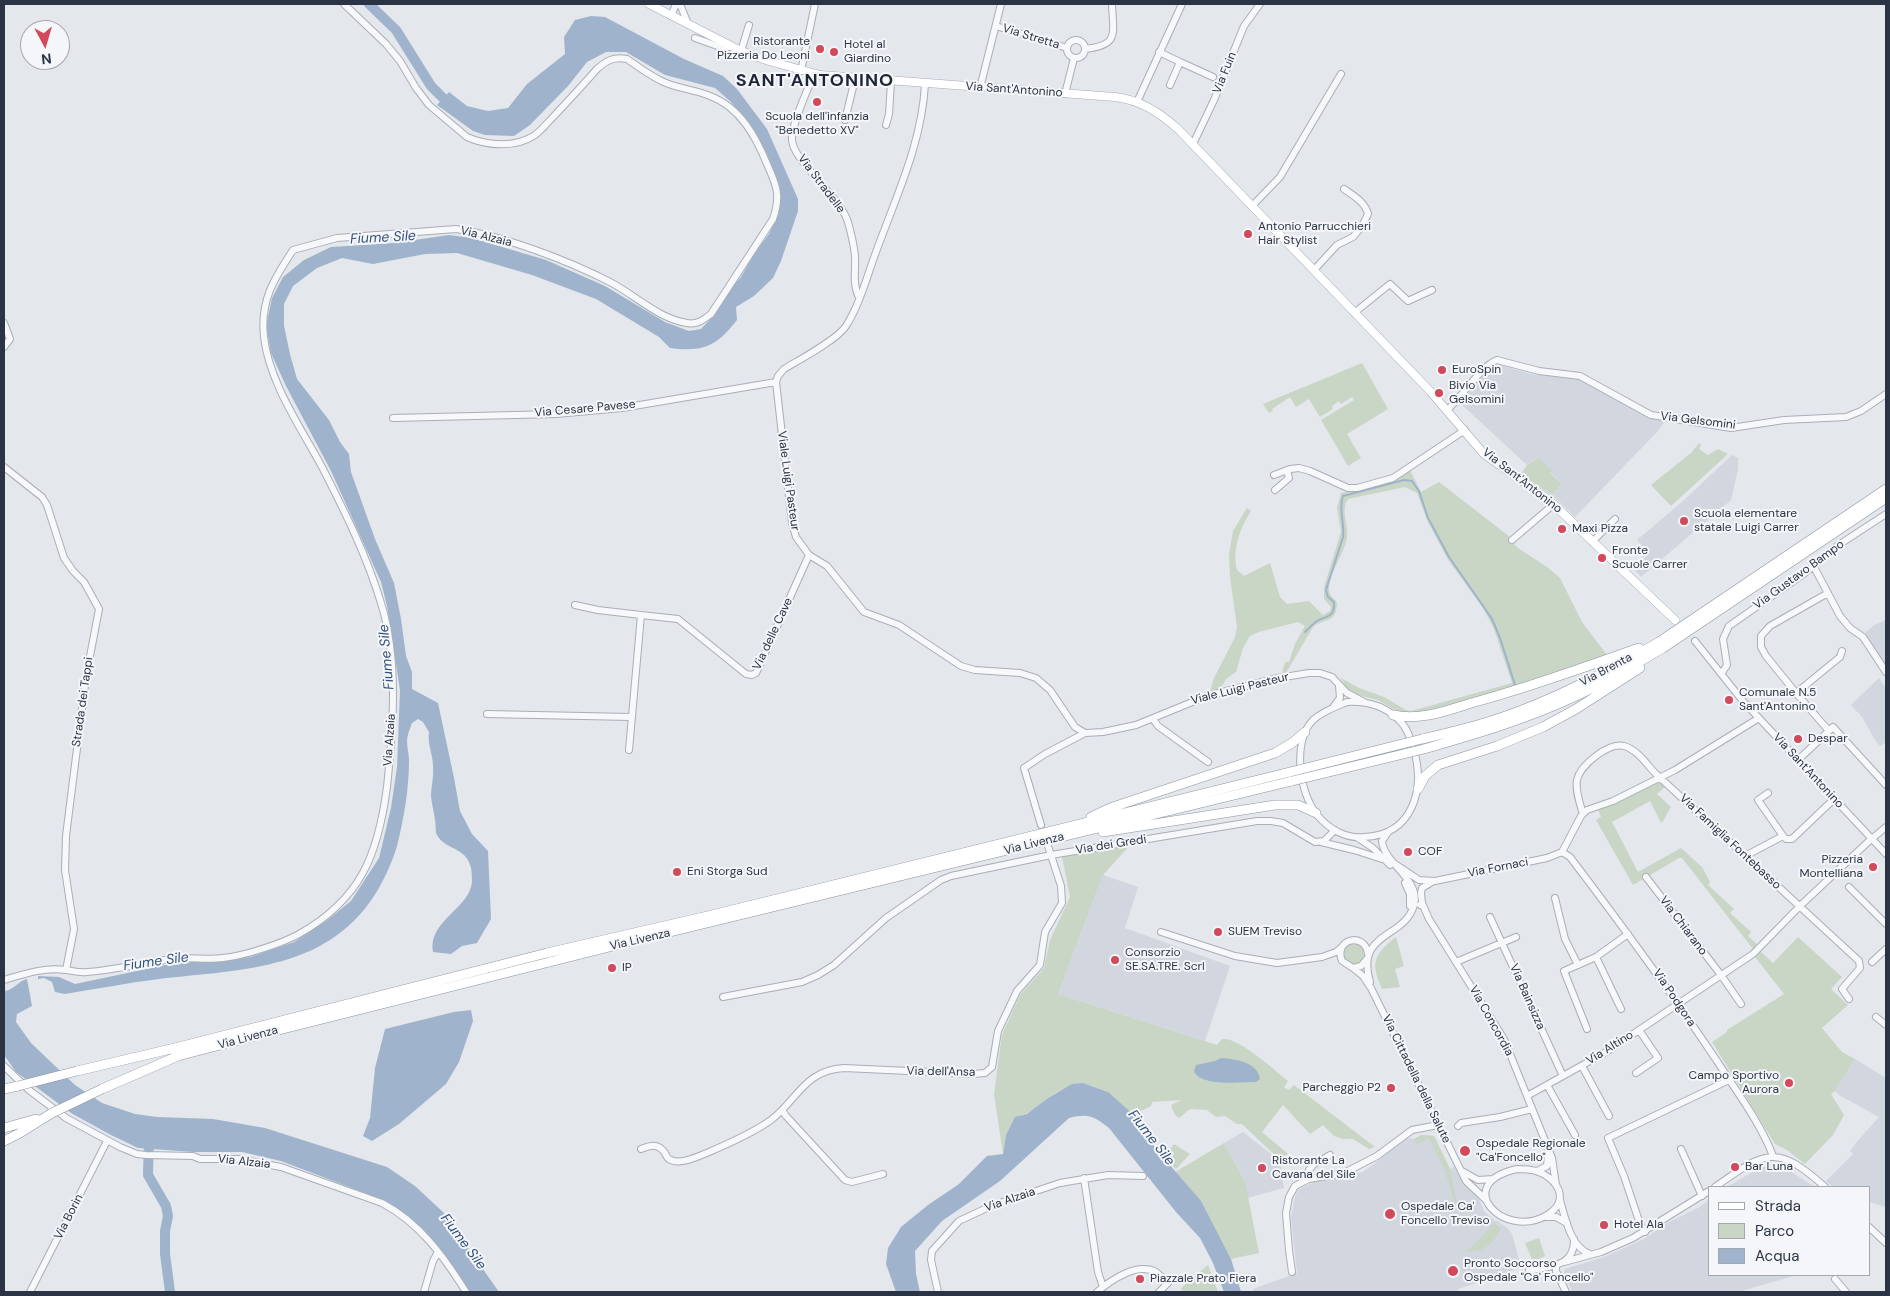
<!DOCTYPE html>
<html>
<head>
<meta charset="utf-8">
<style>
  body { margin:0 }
  #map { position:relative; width:1890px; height:1296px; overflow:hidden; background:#e4e7ec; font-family:"DM Sans",sans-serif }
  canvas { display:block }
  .frame { position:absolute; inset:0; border:5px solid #2b3445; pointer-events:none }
  .legend { position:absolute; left:1708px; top:1186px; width:162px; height:90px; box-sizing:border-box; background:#f4f6f9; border:1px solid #a4a8b1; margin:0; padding:6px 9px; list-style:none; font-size:15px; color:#2b3445 }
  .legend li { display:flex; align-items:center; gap:10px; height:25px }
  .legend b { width:25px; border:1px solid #a4a8b1 }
  .north { position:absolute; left:20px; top:20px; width:50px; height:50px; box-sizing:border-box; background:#f4f6f9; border:1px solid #a4a8b1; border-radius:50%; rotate:174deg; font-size:14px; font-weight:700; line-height:20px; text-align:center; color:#2b3445 }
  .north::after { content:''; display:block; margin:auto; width:18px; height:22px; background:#d1495b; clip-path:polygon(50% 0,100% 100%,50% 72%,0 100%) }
</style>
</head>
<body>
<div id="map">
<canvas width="1890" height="1296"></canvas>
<div class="frame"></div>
<ul class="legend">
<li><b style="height:6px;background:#fff"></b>Strada</li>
<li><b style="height:14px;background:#c9d6c5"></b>Parco</li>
<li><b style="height:14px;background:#9fb4cc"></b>Acqua</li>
</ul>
<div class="north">N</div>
</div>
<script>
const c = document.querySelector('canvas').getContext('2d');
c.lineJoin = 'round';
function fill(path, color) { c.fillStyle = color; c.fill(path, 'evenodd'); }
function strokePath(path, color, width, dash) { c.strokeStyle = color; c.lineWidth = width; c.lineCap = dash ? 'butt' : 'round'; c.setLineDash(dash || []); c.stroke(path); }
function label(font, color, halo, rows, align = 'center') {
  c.font = font + ' "DM Sans",sans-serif'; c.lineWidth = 4; c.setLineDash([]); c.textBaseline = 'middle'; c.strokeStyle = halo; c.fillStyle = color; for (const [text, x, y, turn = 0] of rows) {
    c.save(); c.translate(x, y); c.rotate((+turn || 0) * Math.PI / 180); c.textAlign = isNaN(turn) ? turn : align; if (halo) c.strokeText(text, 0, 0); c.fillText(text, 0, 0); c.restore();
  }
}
fill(new Path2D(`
  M1500 365 1530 374 1577 379 1605 393 1639 413 1665 421 1656 433 1575 517 1552 495 1562 484 1550 472 1552 470 1535 459 1527 465 1460 403 1488 370 1494 366Z
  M1732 455 1738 458V469L1731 500 1641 577 1634 569 1647 556 1646 554 1648 552 1637 540 1682 502Z
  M1886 620V667L1876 652 1875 647H1873L1864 634 1874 625Z
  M1879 678 1886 688V742L1880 746 1875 740 1862 717 1851 705Z
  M1103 875 1138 887 1125 928 1230 966 1205 1041 1058 994Z
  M1855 1059 1886 1078V1200L1885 1203 1886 1207 1869 1202V1187H1833L1826 1181 1853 1154 1850 1151 1856 1143 1879 1117 1839 1095 1835 1091Z
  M1243 1132 1280 1161 1284 1188 1247 1198 1245 1180 1224 1143Z
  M1421 1135 1434 1136 1450 1169 1454 1167 1463 1183 1477 1195 1484 1211 1495 1221H1498L1501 1224 1507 1227 1512 1234 1520 1264V1268L1458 1289 1459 1292H1254L1253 1289 1297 1273 1291 1218 1295 1196 1299 1189 1319 1180 1363 1172 1407 1139 1410 1138 1414 1139Z
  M1771 1165H1776L1793 1173 1815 1187H1727L1763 1166Z
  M1709 1200V1275H1797L1738 1292H1572L1564 1273 1565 1269 1604 1257 1644 1239 1667 1223 1698 1208Z`), '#d2d6de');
fill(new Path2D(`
  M1362 363 1388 409 1347 434 1361 458 1348 466 1321 420 1354 400 1352 397 1341 404 1339 401 1332 406 1333 409 1320 417 1309 399 1296 407 1290 397 1272 409 1273 411 1269 413 1263 404Z
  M1699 443 1701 445 1699 449 1708 455 1718 449 1728 454 1671 506 1651 485 1692 452Z
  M1538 458 1552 470 1550 473 1562 484 1552 495 1521 474 1527 465Z
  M1410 470 1421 492 1439 482 1510 537V540L1518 548 1547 567 1560 578 1582 622 1607 655 1517 685 1420 715 1399 712 1378 700 1354 694 1346 687 1341 678 1359 688 1384 697 1406 710 1411 711 1512 683 1494 629 1483 608 1447 558 1427 520 1417 493 1405 487 1348 499C1340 510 1349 525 1347 538 1344 554 1328 575 1329 590 1329 596 1335 598 1337 603 1336 625 1325 617 1313 627L1286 673H1282L1285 662H1289L1295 644 1305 626 1298 622 1259 632 1250 636 1243 648 1236 672 1226 679 1221 688 1210 692 1214 678 1235 637 1237 627 1230 577 1229 555 1233 531 1247 508 1251 511C1240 528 1232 550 1237 570L1244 576 1270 563 1280 597 1287 604 1309 601 1323 615 1330 611 1331 607 1324 599V587L1341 532 1337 508 1341 493 1356 490Z
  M1659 782 1679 800 1665 787 1657 794 1671 807 1663 821 1661 823 1650 801 1612 822 1638 872 1681 848 1702 867 1710 882 1708 885 1734 909 1730 913 1751 932 1748 936 1757 944 1753 949 1682 858H1679L1633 885 1596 820 1601 817 1598 810 1614 804Z
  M1131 844 1103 875 1058 994 1217 1045 1222 1039C1239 1037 1274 1070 1288 1081L1284 1087 1289 1090 1294 1085 1375 1147 1369 1149 1353 1139H1343L1334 1136 1323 1125 1310 1134 1283 1105 1262 1132 1288 1154 1279 1159 1242 1124H1237L1225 1116 1216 1117 1207 1110 1190 1109 1179 1118 1175 1115 1171 1105 1182 1100 1152 1102 1151 1106 1141 1111 1139 1109 1133 1114C1101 1086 1083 1071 1044 1101 1037 1106 1030 1114 1021 1115L1006 1135 1003 1154 994 1094 1002 1035 1020 995 1044 968 1050 940 1070 897 1062 857Z
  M1396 937 1404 966 1395 969 1400 987 1382 989C1370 963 1374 954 1396 937Z
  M1798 937 1842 977 1831 989 1848 1005 1822 1028 1842 1052 1855 1059 1835 1091 1831 1094 1844 1115 1833 1135 1805 1164 1787 1150 1775 1144 1712 1042 1727 1032V1030L1784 994 1755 957 1761 952 1773 963Z
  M1344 954a10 10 0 1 1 20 0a10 10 0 1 1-20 0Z
  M1421 1135 1434 1136 1450 1169 1459 1212 1458 1213 1445 1171 1429 1138 1417 1145 1414 1139Z
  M1224 1143 1245 1181 1259 1253 1231 1259 1211 1222 1175 1172Z
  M1164 1144 1170 1149 1174 1144 1190 1154 1176 1169 1156 1146Z
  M1494 1223 1501 1228C1494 1244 1482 1254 1463 1251L1470 1249Z
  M1539 1238 1545 1256 1534 1261 1531 1257 1525 1243Z
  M1208 1265 1218 1292H1183L1181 1288Z`), '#c9d6c5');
fill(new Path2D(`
  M591 16 605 17 684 59 723 76 737 89 767 129 798 199V211L781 261 773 278 754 296 736 307 737 320C716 347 703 352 670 348L659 337 596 299 532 275 457 253 425 254 373 264 342 258 317 268 293 286 284 304V326L290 354 297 379 329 420 340 442 349 454 351 472 375 539 394 583 401 619 406 656 412 672V689L438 703 454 778 460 811 472 834 488 851 491 919 477 943 462 946 451 954 433 952C427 921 471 908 472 881 474 845 447 853 437 835 435 831 436 825 435 820 434 812 432 805 431 797 431 787 434 777 433 766 433 755 427 743 429 732L423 722 418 719 412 723C410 729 407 735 407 741 407 748 409 754 409 760 409 788 404 819 397 846 393 860 386 875 379 888 331 971 243 969 159 979 127 983 96 989 65 994L55 992 52 982 44 978 38 979V976L59 977 75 984 170 964 250 957 294 942 326 921 351 901 379 858 391 808 397 767 400 690 387 606 381 582 331 471 286 386 271 353 266 326 272 298 283 277 304 260 331 247 394 243 449 235 472 238 546 260 605 286 665 322 689 331 701 329 715 314 725 295 741 277 754 254 769 234 779 211V184L753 130 731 102 715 88 665 75 626 52H606L587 62 568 86 530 125 514 136 485 135 473 131 437 105 449 92 467 106 488 111 508 108 527 84 565 54 564 37 575 20Z
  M27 979 32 1006 17 1014 16 1022 31 1043 75 1085 102 1103 135 1114 157 1117 213 1119 265 1128 387 1167 415 1186 443 1212 499 1292H470L447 1259 438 1252 415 1222 383 1200 281 1161 242 1152H193L138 1148 109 1134 71 1113 16 1072 4 1055V990L6 991C15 988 19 981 27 979Z
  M471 1010 473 1021 459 1062 446 1084 399 1124 372 1141 363 1136 370 1118 375 1068 385 1029 454 1012Z
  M1221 1058C1235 1059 1258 1062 1260 1079L1256 1082C1241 1082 1200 1087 1194 1071L1196 1065 1215 1061Z
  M1083 1083 1108 1092 1133 1114 1156 1149 1201 1201 1231 1259 1241 1292H1224L1213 1263 1200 1238 1176 1212 1109 1128C1094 1116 1088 1113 1069 1118L1000 1181 942 1221 915 1251 916 1274 920 1292H896L886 1264 888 1248 901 1227 928 1205 959 1184 987 1156 1003 1154 1006 1135 1015 1117 1027 1114 1048 1098 1072 1084Z`), '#9fb4cc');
strokePath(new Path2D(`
  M1305 632C1309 628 1313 624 1317 621 1327 615 1335 618 1334 602L1328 597 1326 590 1343 537C1345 523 1338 510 1343 496L1404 480 1412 481 1419 491 1428 518 1449 557 1492 619 1500 638 1515 685`), '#9fb4cc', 2);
strokePath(new Path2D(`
  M369 4 396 30 431 86 452 107
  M149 1137 148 1175 166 1206 168 1216 165 1231V1254L170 1292`), '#9fb4cc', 10);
const minor = new Path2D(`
  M680 4 688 24
  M671 16 676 4
  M996 26 1067 48
  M695 38 723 48 730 47
  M1067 49a9 9 0 1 1 18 0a9 9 0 1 1-18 0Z
  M1085 49C1120 45 1113 34 1112 4
  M741 51 749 25
  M1159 52 1180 62 1170 85
  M1180 62 1213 77
  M801 71 815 4
  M814 74C808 89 791 125 792 140 793 161 840 196 848 222 851 233 854 244 855 256 856 269 852 284 859 297
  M925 84C922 143 896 197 876 252 867 276 860 304 846 326 837 340 799 360 784 369L778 376 776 382 792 523 796 537 809 555 827 566 864 612 899 625 961 666 975 670 1020 673 1036 678 1050 690 1075 727 1085 733 1103 732 1136 725 1207 696 1278 678 1309 673H1320L1332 677 1347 693 1364 702
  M980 88 1001 4
  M1065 94 1074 58
  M1137 102 1182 4
  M845 120 855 79
  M886 125 889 114 891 82
  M1193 144 1214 100 1244 26 1260 4
  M1252 206 1280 177 1341 74
  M1314 270 1337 245 1353 237 1362 226 1368 214C1365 202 1354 196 1344 189
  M1354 313 1390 284 1408 301 1432 290
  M4 323 10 339 4 347
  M1447 410C1461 398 1482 365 1497 360L1539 371 1580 376 1651 415 1731 428 1784 420 1846 417 1861 411 1886 394
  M393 418 556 414 622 408 776 382
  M4 467 42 497 47 505 64 558 73 571 84 582 99 609 86 677 66 836 65 870 74 929 66 970
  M1274 475 1290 469 1299 468 1310 471 1348 488H1357L1393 478 1465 430
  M1275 490 1289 478 1287 470
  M1512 540 1554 504
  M1592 542 1615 519
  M1814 567 1840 616 1850 628 1863 637 1886 672
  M575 605 598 610 641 615 629 750
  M641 615 678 619 746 674 752 675 756 673 809 555
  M1695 641 1742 700 1886 854
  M1722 673 1727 665 1723 639 1729 626 1805 573 1837 546 1886 514
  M1796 693 1766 656 1761 647V636L1770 626 1828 593
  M1347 702C1366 701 1385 706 1399 720 1407 727 1411 740 1414 750 1425 790 1413 835 1364 837 1346 839 1329 829 1318 816 1299 794 1292 742 1313 720 1323 711 1335 707 1347 702Z
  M1334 706 1340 698 1339 686
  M487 714 631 717
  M1153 719 1158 726 1208 762
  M1829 731 1796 693 1840 657 1842 651
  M1798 760 1833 727 1886 785
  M1768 793 1758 800 1783 836
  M1583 814C1580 804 1575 790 1577 780 1580 765 1609 742 1624 746 1638 750 1647 765 1656 774L1859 961 1860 968 1842 989 1849 999
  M1041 825 1024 768 1045 754 1085 733
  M1358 838 1373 848 1390 865
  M1321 842 1354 850 1382 859
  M1562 852 1570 857C1621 924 1670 991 1717 1061 1736 1091 1760 1122 1773 1156
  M1745 856 1783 836 1786 839H1792L1834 799
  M1395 864 1419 880 1435 881 1547 858 1562 852 1581 816 1587 810 1613 801 1675 770 1759 718
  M1646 877 1721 975 1741 1004
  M1405 883 1410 894V906
  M1849 887 1886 924
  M1555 898 1565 939 1578 965
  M1422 903 1429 919 1504 1039 1552 1158 1556 1185
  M1420 905 1422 903 1421 893 1422 888 1432 882
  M1490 917 1563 1076
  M1161 932 1235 956 1277 963 1322 957 1336 952 1342 947
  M1596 957 1621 1009
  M1367 959 1361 966 1353 968 1342 961C1333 939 1365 931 1368 954
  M1456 962 1516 937
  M1872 962 1886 949
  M1353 968 1363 976 1371 988 1466 1181 1486 1200
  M4 980C24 974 44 967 66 970 73 971 79 973 87 972 115 970 143 963 171 959 188 957 206 960 223 958 243 956 281 944 299 934 361 899 378 855 387 787 393 729 399 660 381 603 367 556 344 510 322 467 301 428 269 382 264 337 260 300 274 279 293 250L337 238 456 229C504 236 567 260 610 282 635 295 659 319 687 323 697 325 703 320 711 314L773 219C781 196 777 186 767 164 756 137 740 107 710 96 696 90 681 89 666 83 653 78 640 68 627 59 614 56 606 61 597 69 583 85 569 100 554 116 548 122 542 130 535 135 516 148 487 146 467 137L429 105 416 88 400 61 386 44 344 4
  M1370 982C1355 931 1405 939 1414 905 1421 879 1384 864 1382 841L1388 832
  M723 997 802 982 818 975 834 965 886 918 941 880 951 876 1051 855 1257 821H1271L1283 823 1315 842 1324 841 1335 830
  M1876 1017 1886 1025
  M1587 1029 1564 971 1596 957 1628 934
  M4 1066 29 1090 66 1118 120 1147 137 1154 146 1155 193 1156 200 1159H238L281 1167 382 1203C420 1223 444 1257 466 1292
  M1582 1066 1609 1116
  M1636 1073 1658 1058 1639 1030
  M1547 1085 1575 1135
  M1527 1096 1606 1052 1753 954 1800 906 1868 842 1886 827
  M782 1110 786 1116 845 1180 852 1182 883 1174
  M1458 1126 1461 1123 1500 1117 1532 1109
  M641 1149C651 1145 658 1143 665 1153 666 1155 667 1158 669 1159 679 1166 699 1156 709 1152 730 1143 753 1133 771 1120 797 1100 805 1070 844 1068L973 1074 985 1073 992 1067 998 1031 1017 991 1040 965 1045 932 1062 903 1061 886 1048 846
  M1681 1149 1702 1196
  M1517 1169C1523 1169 1529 1169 1536 1171 1558 1178 1571 1201 1547 1215 1504 1241 1450 1184 1517 1169Z
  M1309 1170 1314 1164 1330 1155
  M1462 1171 1478 1180 1493 1179
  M1537 1171 1547 1166 1548 1155
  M1084 1178 1098 1272 1103 1287
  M1715 1187C1765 1152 1775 1142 1825 1187
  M1560 1200C1565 1218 1571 1248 1590 1254
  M1546 1217H1556L1567 1223
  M1869 1227 1886 1243
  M1645 1232 1640 1224 1624 1176 1608 1138 1729 1080
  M1564 1262 1601 1252 1633 1238 1709 1191
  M1556 1266V1271L1566 1292
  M1529 1271C1550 1266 1575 1267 1574 1239
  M1292 1272 1289 1250 1286 1213 1289 1197 1295 1186 1309 1179 1344 1173 1377 1156 1412 1130 1438 1125
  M1835 1279 1846 1292
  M30 1292 107 1141
  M424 1292 433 1261 438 1252
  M938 1292 931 1260 932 1251 959 1221 991 1206 1060 1183 1108 1175 1143 1176
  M1097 1292C1111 1280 1137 1262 1156 1272 1160 1275 1164 1280 1168 1283L1159 1292`);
const major = new Path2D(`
  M649 4 741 51 769 61 820 75 1115 97C1140 100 1159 112 1178 129L1430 391 1484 454 1549 500 1675 620`);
const highway = new Path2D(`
  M1393 715C1422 721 1448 710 1475 702 1531 687 1585 667 1639 648
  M1422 739C1448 733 1474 727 1500 718 1556 699 1608 671 1659 642L1886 489
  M1424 749C1476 734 1527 719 1576 696 1606 682 1634 665 1663 648L1886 498
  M1418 789 1425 776 1438 765 1497 746 1543 727 1576 709 1640 668
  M1091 817 1110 808 1275 753 1292 743 1305 732
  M1103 832 1275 805H1298L1316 813
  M77 1071 175 1048 547 953 712 915 1290 772
  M4 1089 18 1086
  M102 1089 178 1056 251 1037 637 940 1292 781
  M4 1128 36 1119
  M4 1141 20 1133 52 1113`);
strokePath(minor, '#a9aeb7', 8);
strokePath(major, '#a3abb8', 9);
strokePath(highway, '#8b94a3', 10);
strokePath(minor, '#f7f8fa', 6);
strokePath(major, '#fff', 8);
strokePath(highway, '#fff', 9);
const highwayBridge = new Path2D(`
  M1290 772 1422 739
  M1292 781 1424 749
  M18 1086 77 1071
  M52 1113 102 1089`);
strokePath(highwayBridge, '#8b94a3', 10, []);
strokePath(highwayBridge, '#fff', 9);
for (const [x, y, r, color] of [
  [820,49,5,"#d1495b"],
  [834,52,5,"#d1495b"],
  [817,102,5,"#d1495b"],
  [1248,234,5,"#d1495b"],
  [1442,370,5,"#d1495b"],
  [1439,393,5,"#d1495b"],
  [1684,521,5,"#d1495b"],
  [1562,529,5,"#d1495b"],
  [1602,558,5,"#d1495b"],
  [1729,700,5,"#d1495b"],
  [1798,739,5,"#d1495b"],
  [1408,852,5,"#d1495b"],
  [1873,867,5,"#d1495b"],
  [677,872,5,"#d1495b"],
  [1218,932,5,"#d1495b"],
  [1115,960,5,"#d1495b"],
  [612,968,5,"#d1495b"],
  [1789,1083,5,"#d1495b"],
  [1391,1088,5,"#d1495b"],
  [1465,1151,6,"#d1495b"],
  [1735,1167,5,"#d1495b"],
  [1262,1168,5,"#d1495b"],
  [1390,1214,6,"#d1495b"],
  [1604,1225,5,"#d1495b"],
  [1453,1271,6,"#d1495b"],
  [1140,1279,5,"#d1495b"]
]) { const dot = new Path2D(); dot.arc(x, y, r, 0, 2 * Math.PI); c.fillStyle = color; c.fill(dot); strokePath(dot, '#f4f6f9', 2); }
label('12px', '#2b3445', '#f4f6f9', [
  ["Via Stretta",1031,37,17],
  ["Via Fuin",1225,73,-68],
  ["Via Sant'Antonino",1014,90,4],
  ["Via Stradelle",821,184,53],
  ["Via Alzaia",486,237,14],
  ["Via Cesare Pavese",585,409,-5],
  ["Via Gelsomini",1698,421,7],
  ["Viale Luigi Pasteur",788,481,82],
  ["Via Sant'Antonino",1522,481,38],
  ["Via Gustavo Bampo",1799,575,-36],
  ["Via delle Cave",773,634,-65],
  ["Via Brenta",1606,670,-28],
  ["Viale Luigi Pasteur",1240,689,-14],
  ["Strada dei Tappi",83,702,-82],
  ["Via Alzaia",390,740,-86],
  ["Via Sant'Antonino",1808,771,47],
  ["Via Famiglia Fontebasso",1730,842,43],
  ["Via Livenza",1034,844,-14],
  ["Via dei Gredi",1111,845,-9],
  ["Via Fornaci",1498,868,-11],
  ["Via Chiarano",1683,926,53],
  ["Via Livenza",640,940,-13],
  ["Via Bainsizza",1527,997,66],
  ["Via Podgora",1674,998,56],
  ["Via Concordia",1491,1021,61],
  ["Via Livenza",248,1038,-15],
  ["Via Altino",1610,1048,-32],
  ["Via dell'Ansa",941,1072,1],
  ["Via Cittadella della Salute",1416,1079,64],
  ["Via Alzaia",244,1162,6],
  ["Via Alzaia",1010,1200,-19],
  ["Via Borin",69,1217,-63]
]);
label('12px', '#2b3445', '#f4f6f9', [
  ["Ristorante",810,42,"right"],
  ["Pizzeria Do Leoni",810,56,"right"],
  ["Hotel al",844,45],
  ["Giardino",844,59],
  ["Scuola dell'infanzia",817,117,"center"],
  ["\"Benedetto XV\"",817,131,"center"],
  ["Antonio Parrucchieri",1258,227],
  ["Hair Stylist",1258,241],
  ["EuroSpin",1452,370],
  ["Bivio Via",1449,386],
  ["Gelsomini",1449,400],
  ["Scuola elementare",1694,514],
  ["statale Luigi Carrer",1694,528],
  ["Maxi Pizza",1572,529],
  ["Fronte",1612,551],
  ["Scuole Carrer",1612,565],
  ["Comunale N.5",1739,693],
  ["Sant'Antonino",1739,707],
  ["Despar",1808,739],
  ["COF",1418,852],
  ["Pizzeria",1863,860,"right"],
  ["Montelliana",1863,874,"right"],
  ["Eni Storga Sud",687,872],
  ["SUEM Treviso",1228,932],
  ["Consorzio",1125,953],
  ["SE.SA.TRE. Scrl",1125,967],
  ["IP",622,968],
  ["Campo Sportivo",1779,1076,"right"],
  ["Aurora",1779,1090,"right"],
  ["Parcheggio P2",1381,1088,"right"],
  ["Ospedale Regionale",1476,1144],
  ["\"Ca'Foncello\"",1476,1158],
  ["Ristorante La",1272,1161],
  ["Cavana del Sile",1272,1175],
  ["Bar Luna",1745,1167],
  ["Ospedale Ca'",1401,1207],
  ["Foncello Treviso",1401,1221],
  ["Hotel Ala",1614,1225],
  ["Pronto Soccorso",1464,1264],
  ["Ospedale \"Ca' Foncello\"",1464,1278],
  ["Piazzale Prato Fiera",1150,1279]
], 'left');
label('italic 14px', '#34527a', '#f4f6f9', [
  ["Fiume Sile",383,238,-3],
  ["Fiume Sile",387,657,-95],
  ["Fiume Sile",156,962,-8],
  ["Fiume Sile",1151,1138,52],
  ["Fiume Sile",463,1242,53]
]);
c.letterSpacing = '1px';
label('bold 18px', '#1d2536', '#f4f6f9', [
  ["SANT'ANTONINO",815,81]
]);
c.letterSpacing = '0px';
</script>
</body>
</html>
